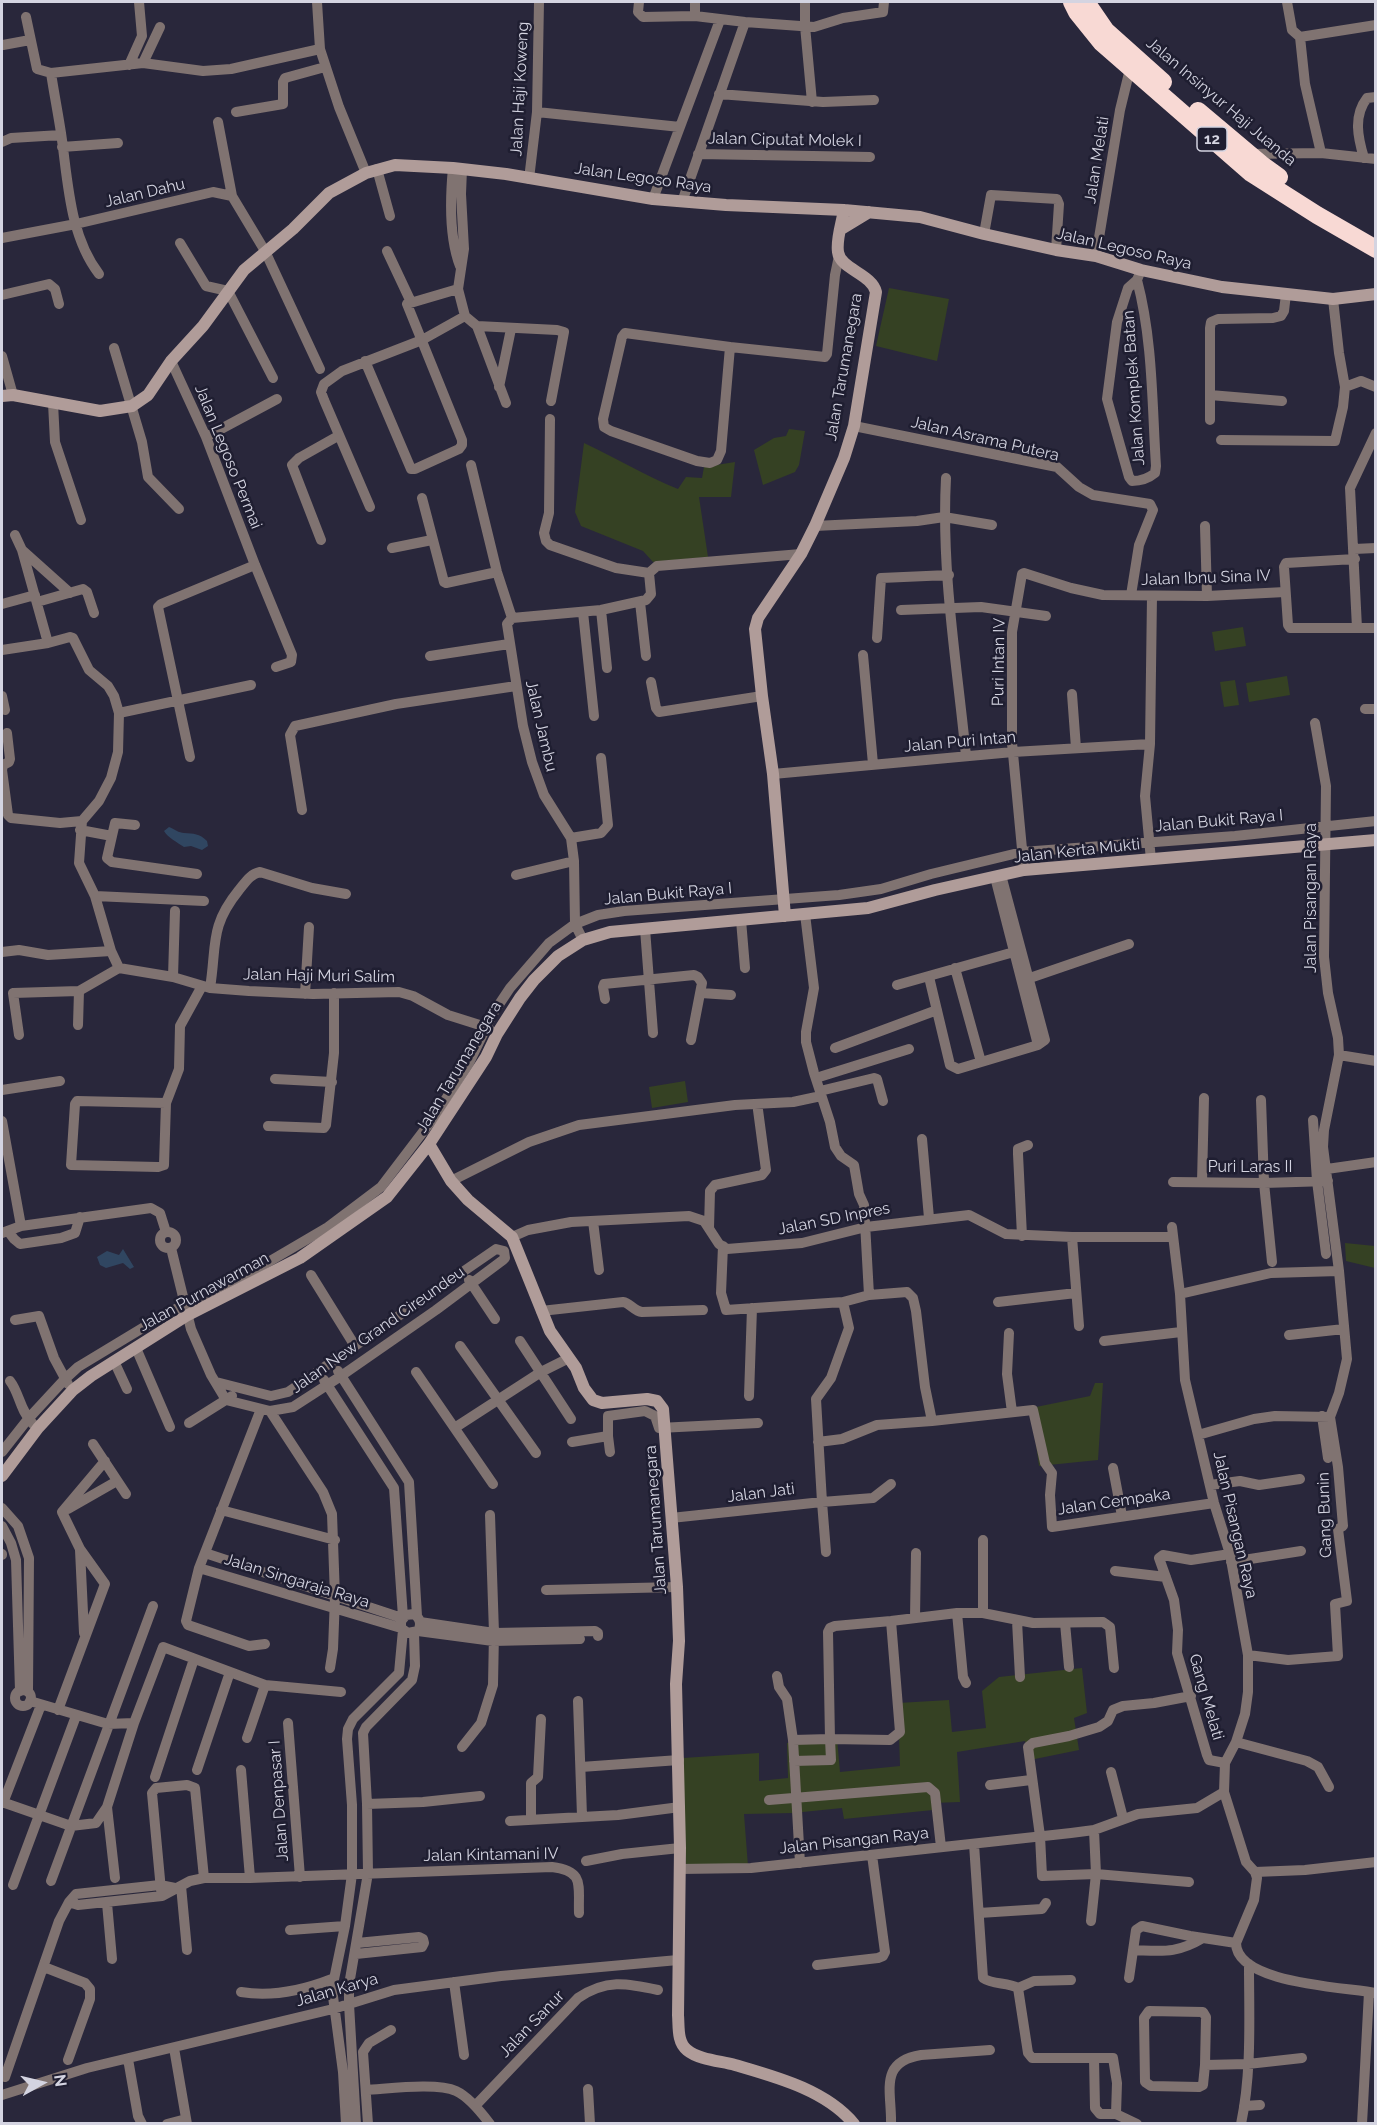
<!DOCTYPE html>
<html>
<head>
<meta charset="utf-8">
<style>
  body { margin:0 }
  #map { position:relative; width:1377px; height:2125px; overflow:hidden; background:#29273b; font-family:Raleway,sans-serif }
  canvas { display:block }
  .frame { position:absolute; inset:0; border:3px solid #d4d4e1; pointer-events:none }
  .north { position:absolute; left:12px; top:2053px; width:60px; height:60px; -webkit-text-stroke:4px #1f1e31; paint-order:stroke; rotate:82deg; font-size:16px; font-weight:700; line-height:24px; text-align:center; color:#d4d4e1 }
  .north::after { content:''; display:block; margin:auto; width:21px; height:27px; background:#d4d4e1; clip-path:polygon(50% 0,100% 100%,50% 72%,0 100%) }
</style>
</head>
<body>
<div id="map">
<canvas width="1377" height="2125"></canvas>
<div class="frame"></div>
<div class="north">N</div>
</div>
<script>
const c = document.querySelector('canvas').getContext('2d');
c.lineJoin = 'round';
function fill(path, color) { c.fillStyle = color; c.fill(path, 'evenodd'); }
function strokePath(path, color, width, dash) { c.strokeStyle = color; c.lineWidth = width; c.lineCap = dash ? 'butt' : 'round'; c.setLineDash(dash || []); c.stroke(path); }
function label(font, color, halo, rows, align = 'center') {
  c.font = font + ' Raleway,sans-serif'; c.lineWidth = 5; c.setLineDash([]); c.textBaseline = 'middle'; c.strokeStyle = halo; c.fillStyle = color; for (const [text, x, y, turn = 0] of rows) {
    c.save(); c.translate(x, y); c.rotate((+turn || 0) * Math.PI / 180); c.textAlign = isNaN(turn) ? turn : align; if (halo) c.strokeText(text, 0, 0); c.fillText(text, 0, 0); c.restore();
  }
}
fill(new Path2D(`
  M889 288 949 299 937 361 876 346Z
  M789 429 805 431 799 465 795 472 763 485 754 450 774 438 786 436Z
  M584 443C616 458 646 476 678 489L686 477 702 478 704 467 735 462 731 497H699L708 557 653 562 643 551 581 526 575 512Z
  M1243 627 1246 646 1215 651 1212 632Z
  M1287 676 1290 695 1249 702 1246 683Z
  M1235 680 1239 705 1224 707 1220 682Z
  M685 1081 688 1102 652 1108 649 1087Z
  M1345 1243 1375 1246V1268L1346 1261Z
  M1095 1383H1103L1098 1460 1039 1466 1031 1408 1090 1396Z
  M1082 1668 1087 1713 1074 1718 1079 1750 1030 1760 1025 1741 957 1752 960 1802 932 1803 933 1810 844 1819 842 1808 793 1813 744 1814 748 1866 686 1868 683 1758 759 1753V1781L788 1778 787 1743 837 1738 840 1772 900 1766 898 1703 949 1700 952 1732 986 1728 982 1691 999 1677Z`), '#354123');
fill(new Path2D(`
  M169 827C174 829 179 833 184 833 194 834 199 833 207 841L208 846 202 850 191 846 184 847C177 842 168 838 164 831Z
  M123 1249 134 1267 130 1269 123 1263 106 1268 100 1265 97 1257 107 1251 119 1255Z`), '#304661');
strokePath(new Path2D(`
  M317 2 320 49 339 107 366 173
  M639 2 638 12 643 17 695 16 745 22 814 27 843 18 883 12 884 2
  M805 2V26L812 102
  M1287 2 1292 30 1300 37 1305 84 1321 153
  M695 16V2
  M26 17 37 69 51 73 143 63 203 71 231 69 320 49
  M1300 37 1376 25
  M3 45 30 40
  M143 63 160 27
  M129 65 142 36 139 2
  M51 73C54 93 58 113 61 133 68 180 69 235 99 274
  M719 94 823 102 874 100
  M236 112 283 104V82L285 78 325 67
  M537 112 680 127
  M218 122 232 196
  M2 142 11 138 61 135
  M62 147 118 143
  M698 154 870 157
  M1250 154 1321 153 1376 159
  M1364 158C1358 138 1353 116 1367 98L1376 97
  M453 168C450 199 449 237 460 266
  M377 169 390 216
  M462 169 461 194 464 249 458 289 465 316
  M529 179 537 112 539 2
  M653 199 720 20
  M682 202 745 22
  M984 234 991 195 1057 199 1059 204 1056 250
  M2 238 76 224 213 192 232 196 265 251 320 369
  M180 243 206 286 228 291 273 378
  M387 251 411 302
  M1096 256 1120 110 1130 69
  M1137 280C1153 340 1152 405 1156 466L1155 473C1149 478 1140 481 1132 481L1129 477 1107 399 1117 322 1128 288 1137 280 1141 270
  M2 295 49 284 55 289 59 304
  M477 326 557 330 564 332 551 401
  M730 347 625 333 622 337 603 419 604 427 611 431 697 461 710 463 717 460 721 451 730 347 825 357 827 354 835 275 839 256
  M114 348 142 442 148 477 179 509
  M2 356 13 395
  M171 361 206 437 255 565 292 655 291 662 276 667
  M365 361 411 469H415L459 449 462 445V440L407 304 458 289
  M499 387 511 329
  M1345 387 1361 381 1376 387
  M1282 401 1210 395V328L1211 322 1218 319 1273 318 1281 316 1284 311 1286 294
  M53 403 55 442 81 520
  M550 419 549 513 544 533 546 541 550 545 616 568 649 573
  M1210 420V395
  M854 426 1057 467 1079 487 1093 495 1150 504 1153 510 1139 545 1131 595
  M1376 433 1350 488 1357 628H1376
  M206 437 277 399
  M1221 440 1335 441 1343 407 1345 387 1339 353 1333 299
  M471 465 497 572 512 618
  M946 478C941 571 957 664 966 756
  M422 498 444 582 446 583 497 572
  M370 507 324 400 321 392 324 384 342 371 422 340 465 316 477 326 506 403
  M815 526 917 521 944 517 992 525
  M1205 526 1207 596
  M15 535 22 550 48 643
  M321 540 292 465 299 458 338 436
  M392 548 432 540
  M1354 549 1376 548
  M22 550 70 593
  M1355 559 1286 563 1284 567 1288 625 1290 628H1357
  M649 573 657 566 801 554
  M37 602 83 589 87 592 94 613
  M640 602 646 656
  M2 604 35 595
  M601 610 607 668
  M901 610 981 607 1046 616
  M583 612 594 716
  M512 618 507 624 523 726 532 762 544 795 571 838 574 861 575 924 583 940
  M512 618 601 610 646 600 651 594 649 573
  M877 638 881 578 949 575
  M2 650 48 643 70 637 73 638 89 670 108 686 114 696 119 713 118 752 111 778 99 801 82 821 79 863 95 896 111 951 119 968 173 977 210 988 249 991 313 994 399 992 413 996 448 1015 486 1027 490 1030
  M863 655 873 764
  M430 656 509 644
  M651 682 656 708 659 712 762 696
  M1072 694 1076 748
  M2 696 5 710
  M1365 709H1376
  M119 713 251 685
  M1315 723 1326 786 1324 957 1328 993 1338 1038 1339 1055 1324 1130 1323 1147 1339 1271 1347 1359 1339 1393 1330 1417
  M190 757 158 607 161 604 255 565
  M2 770 8 815 11 818 60 823 82 821
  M2 770 3 765 9 762 10 759 7 733
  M773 774 1013 752 1150 744
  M302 810 290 735 295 726 396 704 516 686
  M80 830 112 836 107 858 112 862 197 874
  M112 836 115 823 135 825
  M571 838 601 833 608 825 601 758
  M1151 860 1145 796 1150 744 1152 596
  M1024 870 1012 743V632L1022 574 1024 573 1071 588 1103 595 1207 596 1285 592
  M516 875 574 861
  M995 877 1038 1045 1045 1040 1001 875
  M95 896 204 901
  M805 914 814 988 806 1032V1042L814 1073 830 1122 835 1147 841 1156 854 1165 859 1194 864 1205 869 1295
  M741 920 745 968
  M645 929 653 1033
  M2 952 19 950 48 955 111 951
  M955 968 981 1062
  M173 977 175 911
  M929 977 950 1065 958 1069 1038 1045
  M1024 980 1129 944
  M897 985 1021 950
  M210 988C217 945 209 927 239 890 245 883 250 874 260 872L312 888 346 894
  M701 993 731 995
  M305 994 309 927
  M605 999 603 987 604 984 694 975 698 977 702 983 691 1040
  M78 1025 79 991
  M19 1035 13 993 79 991 119 968
  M835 1048 937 1010
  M1339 1055 1376 1061
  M816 1078 909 1049
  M275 1079 332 1082
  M2 1090 60 1081
  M820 1091 874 1078 877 1079 883 1101
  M1261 1100 1264 1183 1272 1262
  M166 1103 77 1101 75 1104 71 1165 158 1167 164 1165 166 1103 179 1069 180 1026 202 986
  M1313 1120 1317 1181 1326 1254
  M2 1121 21 1226
  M268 1126 324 1128 326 1125 334 1053V993
  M922 1139 929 1218
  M1327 1169 1376 1162
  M451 1181 529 1142 579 1125 735 1105 793 1102 821 1096
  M1173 1182 1264 1183 1328 1181
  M1202 1182 1204 1098
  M593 1221 599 1270
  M709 1228 710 1191 715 1185 762 1175 766 1170 758 1110
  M8 1231 14 1239 20 1244 61 1238 75 1233 80 1217
  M160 1240a8 8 0 1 1 16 0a8 8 0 1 1-16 0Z
  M2 1233 21 1226 151 1208 160 1213 166 1232
  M1022 1236 1018 1154V1149L1028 1145
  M512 1237 528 1230 571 1222 689 1216 704 1221 719 1244 727 1249 802 1243 866 1227 969 1215 1006 1234 1072 1237H1173
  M1072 1237 1079 1326
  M723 1246 721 1293 726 1310 843 1302
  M171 1248 191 1329 211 1375 226 1400
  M311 1275 355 1346
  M469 1280 495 1319
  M1180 1294 1271 1273 1339 1271
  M998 1302 1076 1293
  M541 1311 623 1302C630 1303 634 1311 642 1312L703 1310
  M15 1320 39 1316 54 1358 68 1384
  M1009 1333 1007 1374 1012 1412
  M1289 1335 1344 1329
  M520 1341 571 1419
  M1104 1341 1181 1332
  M460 1346 536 1453
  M136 1348 170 1427
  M114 1361 127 1389
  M338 1371 409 1482 417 1616
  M416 1372 493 1484
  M324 1380 394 1488 403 1617
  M10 1381C20 1394 19 1409 33 1424
  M216 1382 271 1396 288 1392 496 1249 504 1251 505 1258 503 1260 436 1310 341 1376 293 1407 270 1411 226 1400
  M749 1396 752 1308
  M261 1409 199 1568 186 1621 188 1625 249 1646 265 1644
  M270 1411 323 1492 332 1514 335 1597 333 1649 330 1668
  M1322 1416 1328 1458
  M189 1423 232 1396
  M456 1427 541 1372 569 1358
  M1198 1435 1254 1419 1275 1416 1330 1417
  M608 1436 610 1452
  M572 1442 608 1436V1416L645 1411 655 1416 659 1428 758 1423
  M818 1442 842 1439 877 1425 932 1421
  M93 1444 126 1494
  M2 1452 28 1419 65 1379 78 1367 164 1315 265 1264 328 1227 381 1187 435 1116 469 1063 492 1015 510 988 549 943 575 924 598 915 624 911 839 895 881 889 931 874 1022 852 1235 836 1376 821
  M1113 1468 1122 1516
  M1210 1485 1240 1481 1259 1485 1300 1479
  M2 1508 18 1526 29 1558 28 1692
  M68 1509 117 1481
  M221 1510 335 1540
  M62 1512 105 1461
  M671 1518 822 1502 816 1399 831 1378 849 1328 843 1302 869 1295 907 1292 913 1298 916 1311 925 1387 932 1421 1033 1410 1045 1463 1052 1473 1050 1495 1052 1527 1214 1503
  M2 1526 11 1543 16 1560 20 1691
  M80 1550 84 1633
  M826 1552 822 1502 873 1498 891 1484
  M205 1553 402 1618
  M2 1554V1555
  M1231 1562 1301 1551
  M199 1568 401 1628 408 1633 418 1631C422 1624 420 1618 414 1614L406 1615 401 1621V1628
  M1115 1571 1166 1577
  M546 1590 677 1587
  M957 1613 963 1677 966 1683
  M983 1613V1540
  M915 1618 916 1553
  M1017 1621 1020 1677
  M420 1622 494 1633 595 1631 598 1633V1636
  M1065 1623 1069 1667
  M418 1631 493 1641 580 1639
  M1248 1655 1288 1660 1338 1656 1335 1604 1347 1601 1338 1529 1343 1526 1338 1467 1330 1417
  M777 1676 779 1687 787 1699 793 1740
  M15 1698a8 8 0 1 1 16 0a8 8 0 1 1-16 0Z
  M30 1701 108 1724 134 1723
  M578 1701 582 1816
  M58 1710 105 1584 80 1549 62 1512
  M288 1723 300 1877
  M247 1738 265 1685
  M1236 1742 1307 1761 1318 1767 1329 1787
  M462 1747 481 1723 493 1685 494 1633 490 1515
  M794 1761 831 1760 830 1739 890 1740 900 1732 891 1621
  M1225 1763 1209 1760 1207 1755 1177 1653 1178 1630 1174 1600 1159 1558 1163 1555 1191 1560 1230 1554
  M581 1767 679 1760
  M197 1770 230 1672
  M241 1770 250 1878
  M1111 1772 1123 1818
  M155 1777 194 1659
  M990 1785 1031 1780
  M1224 1792 1246 1862 1255 1872 1257 1878 1254 1900 1236 1943C1236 1984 1346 1987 1376 1993
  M769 1800 928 1787 935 1793 941 1847
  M2 1802 71 1826 96 1823 107 1807
  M3 1803 41 1705
  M367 1804 423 1802 480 1796
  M531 1819V1783L538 1777 541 1719
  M510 1821 618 1815 680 1807
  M1094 1830 1096 1874 1189 1882
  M974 1844 983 1978C993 1985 1007 1982 1018 1988L1028 2053 1032 2058H1113L1117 2083 1116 2114 1137 2124
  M586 1861 622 1854 680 1848
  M800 1863 793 1740 830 1739 828 1632 830 1628 835 1626 891 1621 957 1613H983L1033 1623 1103 1622 1110 1627 1114 1668
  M680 1869 751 1868 1071 1833 1094 1830 1138 1814 1197 1808 1224 1792 1225 1763 1236 1742 1245 1714 1248 1692V1655L1230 1554 1214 1503 1185 1380 1180 1294 1172 1227
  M1255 1872 1305 1870 1376 1862
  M115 1878 107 1807 134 1723 163 1647 265 1685 341 1692
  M51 1881 153 1606
  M13 1885 76 1716
  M181 1886 187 1950
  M161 1890 152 1793 156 1788 187 1785 195 1788 204 1878
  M69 1902 78 1905 162 1896 190 1881 204 1878H250L552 1867C585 1871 578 1885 579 1913
  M107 1903 112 1959
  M979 1913 1042 1909 1046 1903
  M1091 1921 1096 1874 1042 1876 1040 1836 1028 1747 1033 1743 1069 1736 1099 1727 1108 1721 1113 1710 1123 1706 1154 1703 1191 1696
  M290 1930 345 1926
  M1133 1950C1163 1951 1176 1954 1203 1938
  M356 1954 422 1947 424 1943 423 1939 419 1937 357 1943
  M817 1965 878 1958 883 1956 885 1952 872 1855
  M44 1967 85 1983 90 1989V1999L68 2060
  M1129 1978 1136 1930 1142 1926 1190 1936 1236 1943
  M454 1982 464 2055
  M1018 1988 1034 1981 1071 1980
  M241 1992C271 1997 304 1990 332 1979
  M174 2048 187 2124
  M1094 2058 1095 2108 1100 2114H1116
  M128 2059 138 2116 142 2124
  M1205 2065 1206 2017 1203 2012 1149 2011 1144 2018 1145 2082 1151 2086 1199 2087 1203 2085 1205 2065 1248 2064 1302 2058
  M5 2077 59 1921 69 1902 76 1894 160 1885 175 1888
  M588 2089 590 2124
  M366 2090C387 2089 437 2082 456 2091 469 2097 481 2112 490 2124
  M2 2095 87 2068 333 2009 394 1990 501 1976 678 1960
  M475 2106 578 1998C606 1979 626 1983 658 1990
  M1244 2106 1260 2105
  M167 2124 186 2119
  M346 2124 343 2072 332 1989 345 1926 352 1874V1805L347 1739 348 1729 353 1719 399 1673 403 1630
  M356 2124 349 2004V1985L368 1873 367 1804 363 1733 366 1727 412 1680 415 1666 414 1633
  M368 2124 363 2052 369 2043 391 2030
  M891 2124C892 2092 878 2062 921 2055L990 2050
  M1241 2124C1252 2072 1249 2017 1249 1964
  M1362 2124 1369 1992`), '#807371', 10);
strokePath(new Path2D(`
  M841 229 869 212
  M2 396 13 395 100 411 132 406 148 395 171 361 203 326 244 270 293 229 329 193 366 173 395 165 453 168 506 174 653 199 726 205 844 210 920 217 984 234 1056 250 1096 256 1141 270 1222 287 1333 299 1376 294
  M785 916 773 774 762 696 755 629 758 618 801 554 815 526 844 458 854 426 876 292C872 274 840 269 838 252 836 239 842 223 844 210
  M429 1144 451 1181 468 1200 512 1237 550 1331 576 1368 584 1388 593 1400 602 1403 647 1399 657 1401 663 1409 677 1587 679 1641 676 1684 680 1848 678 2015C679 2027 677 2042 687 2050 699 2060 721 2061 735 2065 776 2077 826 2090 854 2124
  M2 1476 38 1428 73 1390 91 1376 186 1316 300 1258 387 1197 429 1144 486 1057 497 1034 520 998 534 980 558 956 583 940 610 932 868 908 935 890 1024 870 1376 840`), '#b09c99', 12);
strokePath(new Path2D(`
  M1072 2 1077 12 1102 43 1251 173 1317 215 1376 249
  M1086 2 1106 31 1163 82
  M1198 111 1261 164 1279 177`), '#f8d9d4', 18);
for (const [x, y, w] of [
  [1212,139,30]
]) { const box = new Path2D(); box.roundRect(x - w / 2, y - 12, w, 24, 4.5); c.fillStyle = '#1f1e31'; c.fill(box); strokePath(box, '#d4d4e1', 1.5); }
label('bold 15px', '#d4d4e1', null, [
  ["12",1212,139]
]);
label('16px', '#d4d4e1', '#1f1e31', [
  ["Jalan Haji Koweng",520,89,-87],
  ["Jalan Insinyur Haji Juanda",1221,102,40],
  ["Jalan Ciputat Molek I",785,140,1],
  ["Jalan Melati",1097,160,-81],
  ["Jalan Legoso Raya",643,178,8],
  ["Jalan Dahu",145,193,-13],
  ["Jalan Legoso Raya",1124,249,13],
  ["Jalan Tarumanegara",844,367,-80],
  ["Jalan Komplek Batan",1134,388,-94],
  ["Jalan Asrama Putera",985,439,13],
  ["Jalan Legoso Permai",228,457,68],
  ["Jalan Ibnu Sina IV",1206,578,-2],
  ["Puri Intan IV",999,662,-89],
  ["Jalan Jambu",541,726,77],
  ["Jalan Puri Intan",960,742,-5],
  ["Jalan Bukit Raya I",1219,821,-5],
  ["Jalan Kerta Mukti",1077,851,-6],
  ["Jalan Bukit Raya I",668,894,-5],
  ["Jalan Pisangan Raya",1311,898,-90],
  ["Jalan Haji Muri Salim",319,976,1],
  ["Jalan Tarumanegara",459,1067,-59],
  ["Puri Laras II",1250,1167],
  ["Jalan SD Inpres",834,1219,-11],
  ["Jalan Purnawarman",204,1292,-29],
  ["Jalan New Grand Cireundeu",378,1330,-35],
  ["Jalan Jati",761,1493,-7],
  ["Jalan Cempaka",1114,1502,-8],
  ["Gang Bunin",1325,1515,-92],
  ["Jalan Tarumanegara",656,1520,-94],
  ["Jalan Pisangan Raya",1235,1525,77],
  ["Jalan Singaraja Raya",297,1581,17],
  ["Gang Melati",1206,1697,74],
  ["Jalan Denpasar I",279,1801,-94],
  ["Jalan Pisangan Raya",854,1841,-6],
  ["Jalan Kintamani IV",491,1855,-1],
  ["Jalan Karya",337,1990,-16],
  ["Jalan Sanur",532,2024,-46]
]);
</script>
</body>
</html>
